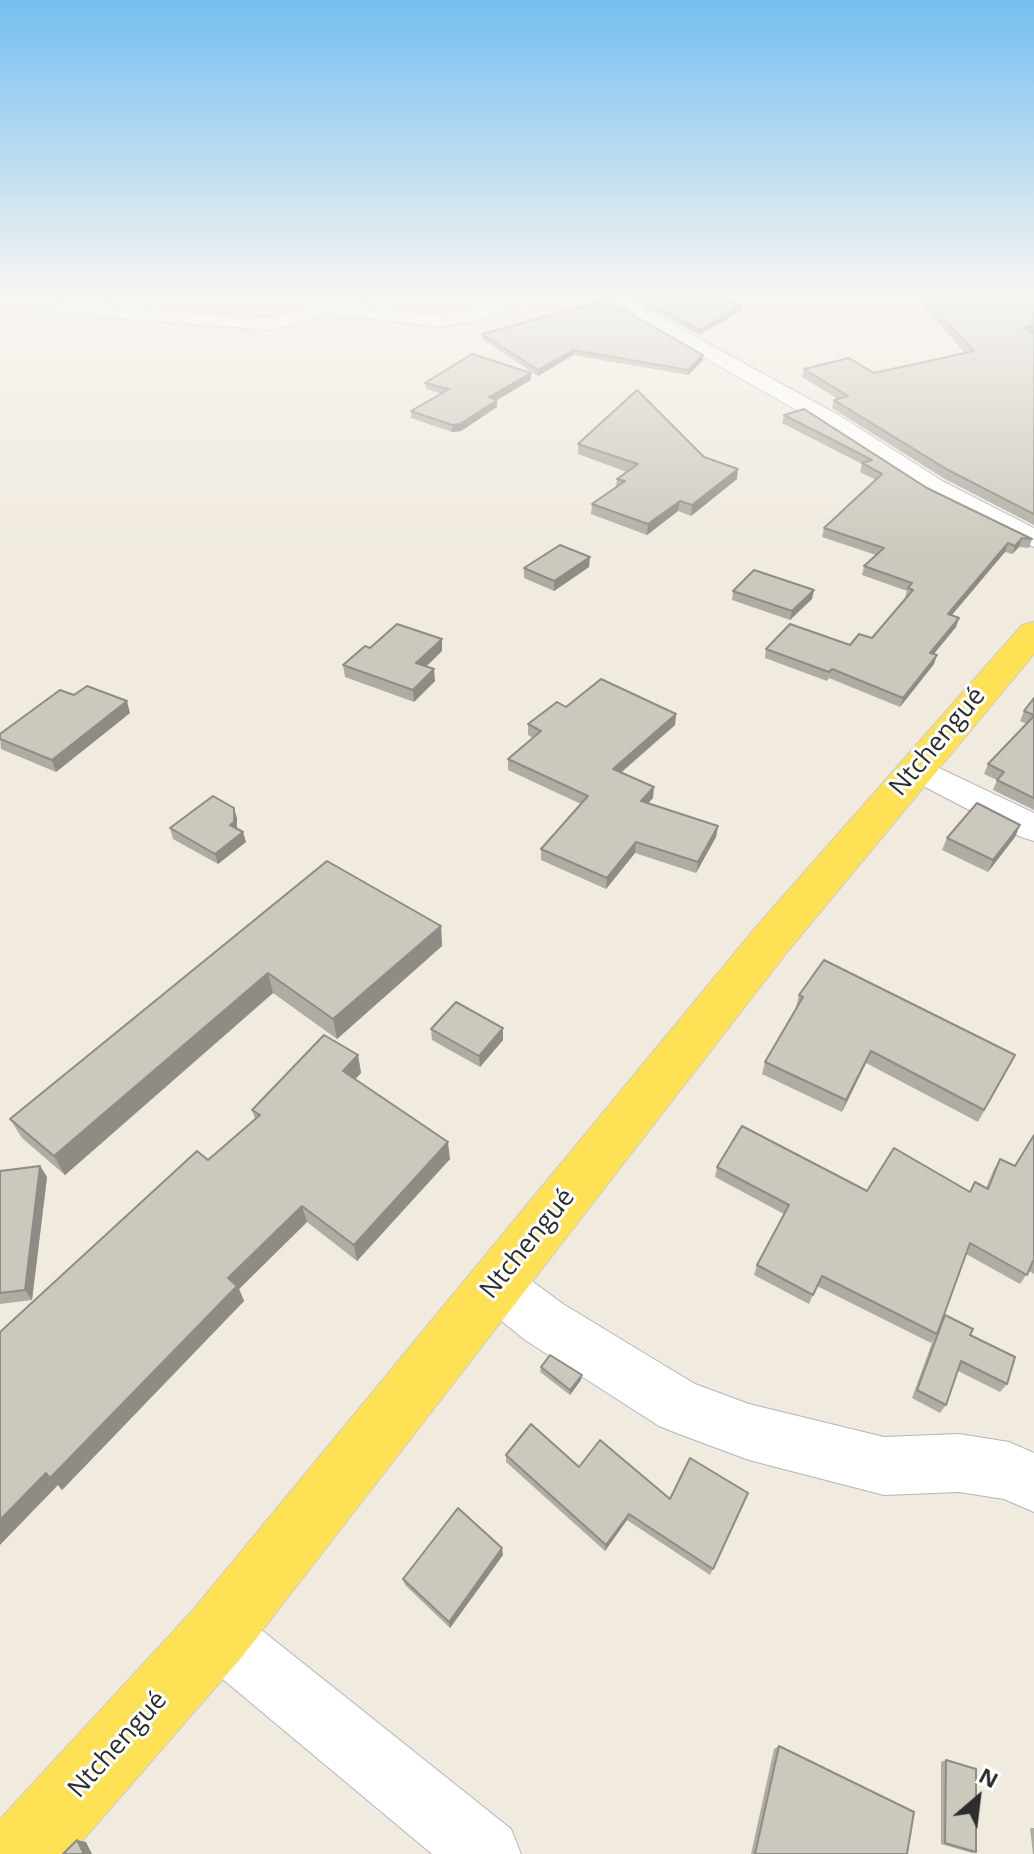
<!DOCTYPE html>
<html>
<head>
<meta charset="utf-8">
<style>
  body { margin:0 }
  #map { position:relative; width:1034px; height:1854px; overflow:hidden; background:#f0eadf; font-family:"Open Sans",sans-serif }
  canvas { display:block }
  .north { position:absolute; left:938px; top:1758px; width:80px; height:80px; -webkit-text-stroke:6px #fff; paint-order:stroke; rotate:28deg; font-size:22px; font-weight:700; line-height:32px; text-align:center; color:#2d2d2d }
  .north::after { content:''; display:block; margin:auto; width:28px; height:36px; background:#2d2d2d; clip-path:polygon(50% 0,100% 100%,50% 72%,0 100%) }
</style>
</head>
<body>
<div id="map">
<canvas width="1034" height="1854"></canvas>
<div class="north">N</div>
</div>
<script>
const c = document.querySelector('canvas').getContext('2d');
c.lineJoin = 'round';
function strokePath(path, color, width, dash) { c.strokeStyle = color; c.lineWidth = width; c.lineCap = dash ? 'butt' : 'round'; c.setLineDash(dash || []); c.stroke(path); }
function fill(path, color) { c.fillStyle = color; c.fill(path, 'evenodd'); }
function label(font, color, halo, rows, align = 'center') {
  c.font = font + ' "Open Sans",sans-serif'; c.lineWidth = 6; c.setLineDash([]); c.textBaseline = 'middle'; c.strokeStyle = halo; c.fillStyle = color; for (const [text, x, y, turn = 0] of rows) {
    c.save(); c.translate(x, y); c.rotate((+turn || 0) * Math.PI / 180); c.textAlign = isNaN(turn) ? turn : align; if (halo) c.strokeText(text, 0, 0); c.fillText(text, 0, 0); c.restore();
  }
}
const minor = new Path2D(`
  M0 297C89 297 178 316 267 317 287 318 306 305 326 302 362 298 405 316 441 314 475 313 502 295 536 297L533 301 477 321 439 327 329 314 272 330 113 318 1 303Z
  M599 297H623L840 416 944 482 1034 528V547L926 494 824 426Z
  M916 757 1034 813V841L1021 837 904 776 899 768 904 760Z
  M495 1259 513 1267 563 1304 695 1384 749 1404 884 1437 959 1434 1009 1442 1034 1453V1512L1004 1499 959 1492 884 1495 749 1460 679 1434 659 1426 525 1340 477 1301 469 1284 477 1267Z
  M217 1603 239 1612 511 1829 521 1854H432L195 1656 186 1634 195 1612Z`);
const major = new Path2D(`
  M1034 622V654L788 951 241 1658 71 1854H0V1819L193 1610 756 927 1022 625Z`);
strokePath(minor, '#b3b4c2', 2);
strokePath(major, '#cdcdcd', 2);
fill(minor, '#fff');
fill(major, '#ffe155');
fill(new Path2D(`
  M634 297H725L741 311 699 335 633 299Z
  M915 297H1034V332H1033L1034 333V525L945 479 832 408 834 400 838 399 802 377 804 369 874 373 965 353Z
  M482 334 703 360 688 375 573 355 538 376 482 339Z
  M531 380 497 400V407L461 431 452 432 411 418V411L442 394 426 389 425 383Z
  M784 415 927 488 1032 539 1029 548 1019 547 1012 554 1005 552 952 615 959 618 956 627 934 654V664L900 707 829 678 827 681 765 658 766 649 850 645 872 638 907 597H905L907 591 862 575 864 566 876 555 822 537 824 528 876 480 860 472 862 464 782 423Z
  M578 444 704 457 737 479 691 516 678 511 647 535 591 514 592 504 616 487 617 479 627 472 578 454Z
  M589 567 554 591 524 578V568Z
  M733 591 812 599 790 620 732 600Z
  M442 639V651L426 667 435 681 414 702 345 677 343 665 370 648Z
  M74 695 130 713 56 772 1 749 0 734Z
  M1034 698V810L993 790 997 780 984 774 988 764 1027 724 1020 721 1024 711Z
  M566 707 676 714 675 725 621 773 653 798 648 803 718 826 716 837 696 873 635 853 606 889 541 860V849L581 804 508 770V759L533 738 528 735V724Z
  M237 818V828L246 842 218 864 173 839 170 828Z
  M1020 825 1015 837 988 872 942 850 947 838Z
  M327 861 441 926 442 946 337 1039 273 993 65 1175 22 1138 10 1119Z
  M799 995 1015 1055 978 1122 866 1063 842 1112 762 1074 765 1062 797 1007H796Z
  M431 1029 503 1040 480 1067 432 1040Z
  M358 1055 361 1073 355 1079 450 1159 357 1261 307 1222 239 1289 244 1301 62 1490 58 1485 208 1160 255 1119 252 1110Z
  M1034 1134V1274L1029 1271 1020 1284 966 1254 943 1318 970 1335 1007 1384 1000 1392 958 1371 946 1405 940 1413 912 1398 933 1340 931 1343 817 1286 809 1304 754 1275 757 1265 784 1214 715 1177 717 1167 867 1191 969 1192 975 1182 986 1188 994 1169 1000 1159 1015 1166Z
  M40 1166 47 1177 32 1300 0 1304V1171Z
  M541 1367 581 1380 570 1395 540 1372Z
  M506 1455 579 1467 670 1499 748 1493 710 1575 627 1520 605 1551 506 1462Z
  M503 1555 450 1628 405 1585 403 1579Z
  M779 1746 907 1854H751L774 1749Z
  M946 1760 976 1852 972 1853 941 1844V1762Z
  M1030 1828H1034V1854H1033Z`), '#afaca3');
fill(new Path2D(`
  M741 306V311L699 335 700 330Z
  M1034 324V332L1020 336 1023 328Z
  M573 350V355L538 376V370Z
  M703 355V360L688 375V370Z
  M531 373V380L490 404 489 397Z
  M497 400V407L461 431 452 432V425Z
  M738 469 737 479 691 516 692 505Z
  M680 501 678 511 647 535 648 524Z
  M1022 538 1019 547 1012 554 1015 546Z
  M1008 543 1005 552 945 623 948 614Z
  M590 557 589 567 554 591V581Z
  M814 590 812 599 790 620 792 611Z
  M959 618 956 627 927 662 930 653Z
  M442 639V651L417 675 416 663Z
  M937 655 934 664 900 707 903 698Z
  M434 669 435 681 414 702 413 690Z
  M127 701 130 713 56 772 52 760Z
  M676 714 675 725 612 780 613 769Z
  M654 787 653 798 640 812 641 801Z
  M234 808 237 818V832L230 825Z
  M1020 825 1015 837 988 872 993 860Z
  M718 826 716 837 696 873 698 862Z
  M243 832 246 842 218 864 215 854Z
  M636 842 635 853 606 889 607 878Z
  M441 926 442 946 337 1039 333 1019Z
  M268 973 273 993 65 1175 54 1156Z
  M503 1028V1040L480 1067 479 1056Z
  M871 1051 866 1063 842 1112 846 1100Z
  M358 1055 361 1073 347 1088 343 1071Z
  M448 1142 450 1159 357 1261 354 1245Z
  M40 1166 47 1177 32 1300 25 1290Z
  M302 1206 307 1222 239 1289 244 1301 62 1490 58 1485 0 1545V1520L228 1278Z
  M582 1375 581 1380 570 1395V1390Z
  M629 1514 627 1520 605 1551 606 1545Z
  M502 1548 503 1555 450 1628 449 1622Z
  M77 1840 86 1842 92 1854H84Z`), '#8e8c84');
const building = new Path2D(`
  M638 297H725L741 306 700 330Z
  M924 297H1034V324L1023 328 1034 333V514L948 470 834 400 848 396 804 369 849 358 874 373 974 351Z
  M607 300 703 355 688 370 573 350 538 370 482 334Z
  M472 354 531 373 489 397 497 400 460 424 452 425 411 411 449 389 425 383Z
  M637 390 704 457 738 469 692 505 680 501 648 524 592 504 625 481 617 479 638 464 578 444Z
  M804 409 927 488 1032 539 1022 538 1015 546 1008 543 948 614 959 618 930 653 937 655 903 698 832 669 829 672 766 649 790 624 850 645 859 634 872 638 913 590 908 588 912 583 864 566 884 548 824 528 882 474 862 463 872 460 784 415Z
  M560 545 590 557 554 581 524 568Z
  M754 570 814 590 792 611 733 591Z
  M397 624 442 639 416 663 434 669 413 690 343 665 365 646 370 648Z
  M601 679 676 714 613 769 654 787 641 801 718 826 698 862 636 842 607 878 541 849 588 796 508 759 541 731 528 724 557 702 566 707Z
  M87 686 127 701 52 760 0 739V734L60 690 74 695Z
  M1034 698V715L1024 711Z
  M1034 716V798L997 780 1004 772 988 764Z
  M213 796 234 808V822L230 825 243 832 215 854 170 828Z
  M977 803 1020 825 993 860 947 838Z
  M327 861 441 926 333 1019 268 973 54 1156 10 1119Z
  M824 960 1015 1055 984 1110 871 1051 846 1100 765 1062 803 997 799 995Z
  M456 1002 503 1028 479 1056 431 1029Z
  M324 1035 358 1055 343 1071 448 1142 354 1245 302 1206 228 1278 237 1286 50 1478 46 1473 0 1520V1332L197 1151 208 1160 260 1115 252 1110Z
  M742 1126 867 1191 894 1148 970 1192 975 1182 988 1189 1000 1159 1015 1166 1034 1135V1261H1033L1027 1275 970 1243 937 1334 822 1276 813 1295 757 1265 789 1205 717 1167Z
  M40 1166 25 1290 0 1293V1171Z
  M945 1315 973 1329 970 1335 1015 1357 1007 1384 961 1361 946 1405 917 1390Z
  M550 1355 582 1375 570 1390 541 1367Z
  M531 1424 579 1467 600 1440 670 1499 690 1458 748 1493 713 1569 629 1514 606 1545 506 1455Z
  M458 1508 502 1548 449 1622 403 1579Z
  M779 1746 914 1812 907 1854H755Z
  M946 1760 976 1769V1852L945 1843Z
  M77 1840 84 1854H63Z`);
fill(building, '#cbc8bd');
strokePath(building, '#8e8c84', 2);
const sky = c.createLinearGradient(0, 0, 0, 556);
sky.addColorStop(0, '#75bef0');
sky.addColorStop(0.53, '#f8f6f1');
sky.addColorStop(1, '#f8f6f100');
c.fillStyle = sky;
c.fillRect(0, 0, 1034, 556);
label('26px', '#2d2d2d', '#fff', [
  ["Ntchengué",938,742,-50],
  ["Ntchengué",528,1244,-51],
  ["Ntchengué",118,1745,-48]
]);
</script>
</body>
</html>
